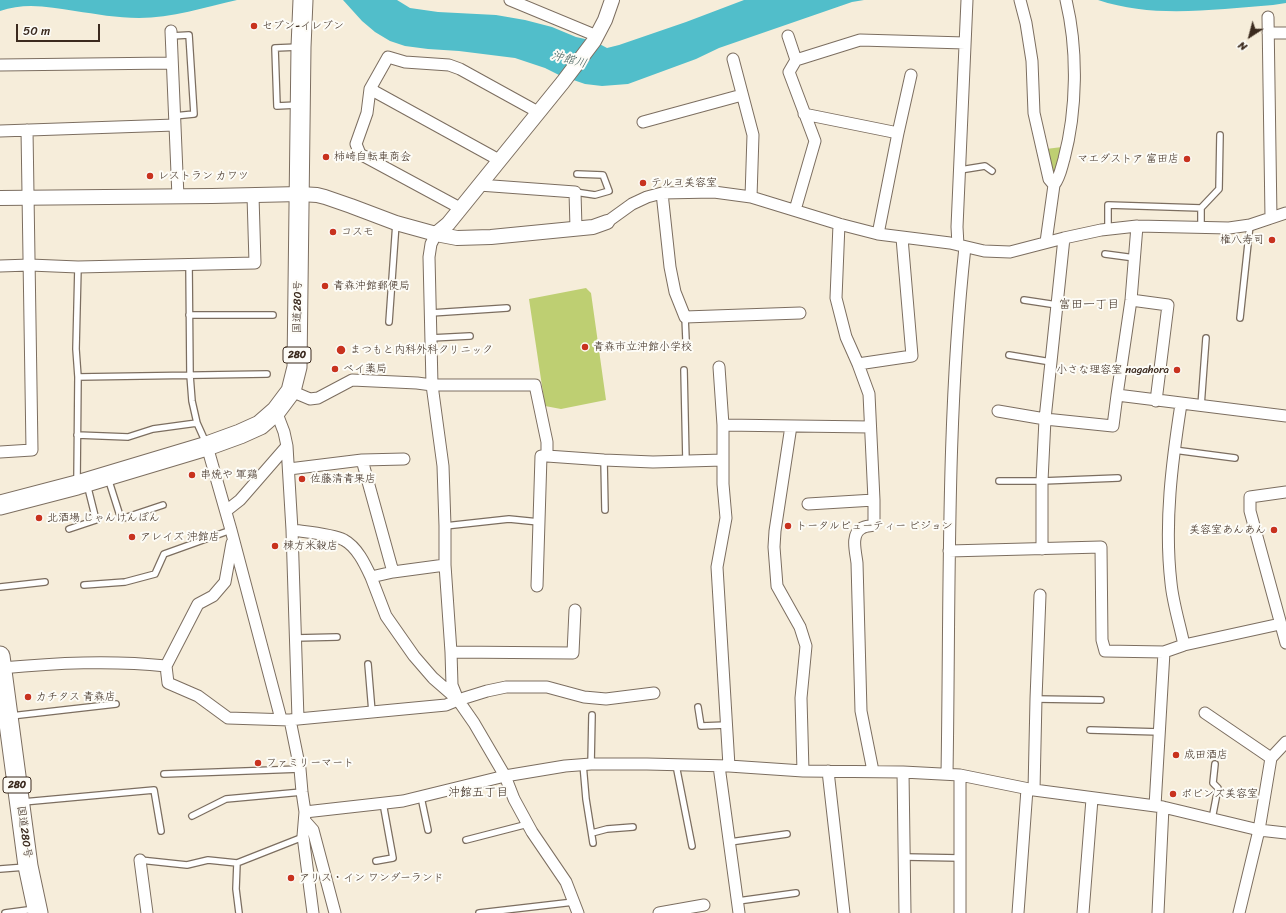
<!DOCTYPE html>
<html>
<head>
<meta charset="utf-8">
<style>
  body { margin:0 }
  #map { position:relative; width:1286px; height:913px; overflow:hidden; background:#f6edda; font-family:Sriracha,sans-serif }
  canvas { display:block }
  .north { position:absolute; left:1230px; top:16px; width:40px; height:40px; -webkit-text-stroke:3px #fdfcf7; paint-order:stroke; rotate:216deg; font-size:11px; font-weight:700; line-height:16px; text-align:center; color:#3b2a1e }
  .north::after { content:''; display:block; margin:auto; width:14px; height:18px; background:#3b2a1e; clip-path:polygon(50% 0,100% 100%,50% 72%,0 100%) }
  .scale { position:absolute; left:16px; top:24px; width:84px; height:18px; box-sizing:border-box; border:2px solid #3b2a1e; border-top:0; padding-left:5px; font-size:12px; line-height:14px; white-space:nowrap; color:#3b2a1e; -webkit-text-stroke:3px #fdfcf7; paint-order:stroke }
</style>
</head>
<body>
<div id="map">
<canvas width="1286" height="913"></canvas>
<div class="north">N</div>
<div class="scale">50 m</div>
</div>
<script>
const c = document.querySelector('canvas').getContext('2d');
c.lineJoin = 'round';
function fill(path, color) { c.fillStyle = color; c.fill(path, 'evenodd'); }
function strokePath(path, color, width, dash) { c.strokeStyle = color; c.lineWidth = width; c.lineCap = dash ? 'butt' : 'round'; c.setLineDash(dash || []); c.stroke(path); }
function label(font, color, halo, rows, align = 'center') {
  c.font = font + ' Sriracha,"Klee One",sans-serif'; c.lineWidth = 4; c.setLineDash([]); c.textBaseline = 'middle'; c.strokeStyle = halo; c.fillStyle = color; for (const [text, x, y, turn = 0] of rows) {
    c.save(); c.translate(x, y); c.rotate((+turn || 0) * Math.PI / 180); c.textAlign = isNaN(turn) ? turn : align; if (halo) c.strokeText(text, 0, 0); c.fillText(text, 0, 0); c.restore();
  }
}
fill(new Path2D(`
  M1062 147 1057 172 1049 173 1046 149Z
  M586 288 591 293 606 400 561 409 545 406 529 299Z`), '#becf72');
fill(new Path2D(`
  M0 0H237C206 7 171 18 139 18 117 18 96 14 75 11 50 7 25 2 0 11Z
  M343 0H397L410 8 438 12 496 15 525 20 552 27 576 37 594 41 607 48 619 45 686 22 744 0H864L852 2 719 48 696 59 628 84 602 86 585 84 559 75 545 68 515 58 459 51 428 49 405 46 390 41 375 32 362 21Z
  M1098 0H1286V3L1273 5C1215 9 1155 19 1098 0Z`), '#51beca');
const service = new Path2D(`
  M171 36 189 35 194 114 174 116
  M297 105 277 106 275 48 299 47
  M960 170 985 166 992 171
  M575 192 595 195 609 191 603 175 577 174
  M1201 227V208
  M1108 230V205L1201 208 1219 189 1220 135
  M1105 254 1135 258
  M189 264 190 375 192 401 197 423 206 443
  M1024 300 1057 305
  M431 313 507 308
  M189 315H273
  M685 317 686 340
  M1240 318 1250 225
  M389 322 396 223
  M431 338 470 336
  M1009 355 1051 362
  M684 370 686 461
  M78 377 76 349 78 267
  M1201 406 1206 338
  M77 435 128 437 153 429 197 423
  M1174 450 1235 458
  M604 460 605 510
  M108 478 121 519 163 505
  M77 481 78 377 267 374
  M999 481H1042L1118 478
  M445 526 509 519 539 522
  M69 529 96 520 87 484
  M84 585 125 582 155 574 164 554 231 530
  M0 587 45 582
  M295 638 337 637
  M368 664 372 712
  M1036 699 1101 700
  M698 707 701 726 727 725
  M11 716 116 704
  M1090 730 1160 732
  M583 764 586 799 593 843
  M591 764 592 715
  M676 765 692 846
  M164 774 300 769
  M421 797 428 830
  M23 802 154 790 161 831
  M192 816 226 799 302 792
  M1212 819 1218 788 1213 783 1215 764
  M592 833 607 829 633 827
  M466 840 528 824
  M730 842 787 834
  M905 857 960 858
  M140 860 187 865 208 860 237 863
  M376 861 393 858 383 803
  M0 869 26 867
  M738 901 796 893
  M5 913 35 909
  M239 913 236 889 237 863 303 837
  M479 913 574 902`);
const minor = new Path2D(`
  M510 0 597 36
  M1020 0 1026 23 1032 61 1034 113 1049 179 1054 185
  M1268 17 1271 218
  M171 31 178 197
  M1268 33H1286
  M788 36 796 60
  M733 59 753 135 751 197
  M0 65 172 63
  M370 89 499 160
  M804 114 898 133
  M643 122 742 95
  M0 131 175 125
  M479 185 575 192 576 228
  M662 193 670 267 675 292 685 317 800 313
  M460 208 360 154 356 144 367 113 370 89 388 57 405 62 449 65 460 69 538 112
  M795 210 815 141 789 72 796 60 860 40 965 43
  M607 222 632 204 647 197 662 193 714 192 751 197 839 224 878 234 950 243 984 251 1010 252 1064 238 1101 230 1137 226 1229 228 1250 225 1286 213
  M839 224 836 298 846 337 858 364 869 394 874 500V525C871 526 865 526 862 528 850 534 856 553 857 563L861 711 873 771
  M1137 226 1131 300 1117 395 1286 416
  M436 234 431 244 429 257 432 385 443 466 445 526V565L451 652 452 685 458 700 474 723 505 776 514 799 532 832 566 882 578 913
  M878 234 898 133 911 75
  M1046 242 1054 185C1060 177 1061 169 1064 159 1077 110 1078 50 1066 0
  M958 245 957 227 967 0
  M0 266 30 265 78 267 255 263 253 196
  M1131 300 1168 305 1156 401
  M858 364 912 356 902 238
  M719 367 723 425V460
  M291 391 310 399 318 398 352 380 417 383 432 385H535L547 442V456L604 460 653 462 723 460V484L726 518 717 567 729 766
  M1181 404C1172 462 1164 523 1171 583 1173 604 1180 625 1184 645
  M998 411 1045 419 1113 426 1117 395
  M723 425 870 427
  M791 426 775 531 774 547 777 586 800 627 806 646 801 698 803 771
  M207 446 231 530 281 719
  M0 452 32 450 27 130
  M289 469 362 460
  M1286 492 1250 497V511L1286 643
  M808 504 874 500
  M226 511 240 500 287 446
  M292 530C306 532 332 534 344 540 357 547 365 564 371 577
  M1042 549V481L1045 419 1064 238
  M949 551 1101 547 1102 640 1105 651 1164 652 1184 645 1280 624
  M445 565 393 572 371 577 386 616 414 656 433 678 456 698
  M393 572 362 460 404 459
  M537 586 541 456H547
  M451 652 573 653 575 610
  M166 666 198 604 213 596 225 582 232 543
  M1 668C56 663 111 660 166 666L168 683 198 696 228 718 290 720 298 719 292 530 287 446 284 432 276 411
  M1205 713 1271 758
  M298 719 446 705 458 700 487 691 506 687H547L584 697 606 699 654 693
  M290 720 300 769 302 792 305 812 303 836 313 913
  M719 766 739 913
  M828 771 844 913
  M903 772 905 913
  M947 774C950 598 946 422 965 247
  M960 775V913
  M1034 790 1036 699 1040 595
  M1155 806 1164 652
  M305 812 403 801 505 776 565 766 591 764H647L729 766 803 771 903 772 960 775 1034 790 1163 807 1259 830 1286 833
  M305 821 313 830 335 913
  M140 860 147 913
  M659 913 704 905
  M1018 913 1027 789
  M1083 913 1092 799
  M1158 913 1163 807
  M1239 913 1259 830 1271 758 1286 742`);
const tertiary = new Path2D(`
  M0 198 212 196 300 194 317 195 325 197 351 206 396 223 436 234 457 238 491 237 593 227 607 222
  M436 234 448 224 563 82 594 41 605 20 612 0`);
const trunk = new Path2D(`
  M0 505 77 485 207 446 240 434 260 425 276 411 291 391 297 367 301 47 303 0
  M0 656 28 866 38 913`);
strokePath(service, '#7c6e60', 8);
strokePath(minor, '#7c6e60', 13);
strokePath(tertiary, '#7c6e60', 16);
strokePath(trunk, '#7c6e60', 21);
strokePath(service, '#fff', 5.5);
strokePath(minor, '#fff', 11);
strokePath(tertiary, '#fff', 14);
strokePath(trunk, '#fff', 19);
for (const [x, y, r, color] of [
  [254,26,4,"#c8321e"],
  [326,157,4,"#c8321e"],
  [1187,159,4,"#c8321e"],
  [150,176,4,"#c8321e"],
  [643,183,4,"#c8321e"],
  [333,232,4,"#c8321e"],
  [1272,240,4,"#c8321e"],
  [325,286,4,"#c8321e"],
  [585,347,4,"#c8321e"],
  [341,350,5,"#c8321e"],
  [335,369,4,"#c8321e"],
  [1177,370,4,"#c8321e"],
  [192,475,4,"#c8321e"],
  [302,479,4,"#c8321e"],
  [39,518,4,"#c8321e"],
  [788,526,4,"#c8321e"],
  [1274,530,4,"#c8321e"],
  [132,537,4,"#c8321e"],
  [275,546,4,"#c8321e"],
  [28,697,4,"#c8321e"],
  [1176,755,4,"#c8321e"],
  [258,763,4,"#c8321e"],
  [1173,794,4,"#c8321e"],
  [291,878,4,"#c8321e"]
]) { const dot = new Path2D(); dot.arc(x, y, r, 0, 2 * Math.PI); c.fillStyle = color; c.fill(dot); strokePath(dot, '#fdfcf7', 1.5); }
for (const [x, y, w] of [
  [297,355,28],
  [17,785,28]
]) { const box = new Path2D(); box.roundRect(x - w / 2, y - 8, w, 16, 3); c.fillStyle = '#fdfcf7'; c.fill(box); strokePath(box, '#3b2a1e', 1); }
label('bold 10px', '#3b2a1e', null, [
  ["280",297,355],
  ["280",17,785]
]);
label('11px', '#3b2a1e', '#fdfcf7', [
  ["セブン-イレブン",262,26],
  ["柿崎自転車商会",334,157],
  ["マエダストア 富田店",1179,159,"right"],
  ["レストラン カワツ",158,176],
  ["テルヨ美容室",651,183],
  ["コスモ",341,232],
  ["権八寿司",1264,240,"right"],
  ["青森沖館郵便局",333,286],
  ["青森市立沖館小学校",593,347],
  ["まつもと内科外科クリニック",350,350],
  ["ベイ薬局",343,369],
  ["小さな理容室 nagahora",1169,370,"right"],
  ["串焼や 軍鶏",200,475],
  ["佐藤清青果店",310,479],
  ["北酒場 じゃんけんぽん",47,518],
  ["トータルビューティー ビジョン",796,526],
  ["美容室あんあん",1266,530,"right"],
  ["アレイズ 沖館店",140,537],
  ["棟方米穀店",283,546],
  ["カチタス 青森店",36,697],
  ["成田酒店",1184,755],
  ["ファミリーマート",266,763],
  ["ポピンズ美容室",1181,794],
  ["アリス・イン ワンダーランド",299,878]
], 'left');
label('11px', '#3b2a1e', '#fdfcf7', [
  ["国道280号",298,307,-89],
  ["国道280号",24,832,82]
]);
label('italic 12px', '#435e5a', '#fdfcf7', [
  ["沖館川",569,60,15]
]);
label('12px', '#3b2a1e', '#fdfcf7', [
  ["富田一丁目",1089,305],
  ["沖館五丁目",478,793]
]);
</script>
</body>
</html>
